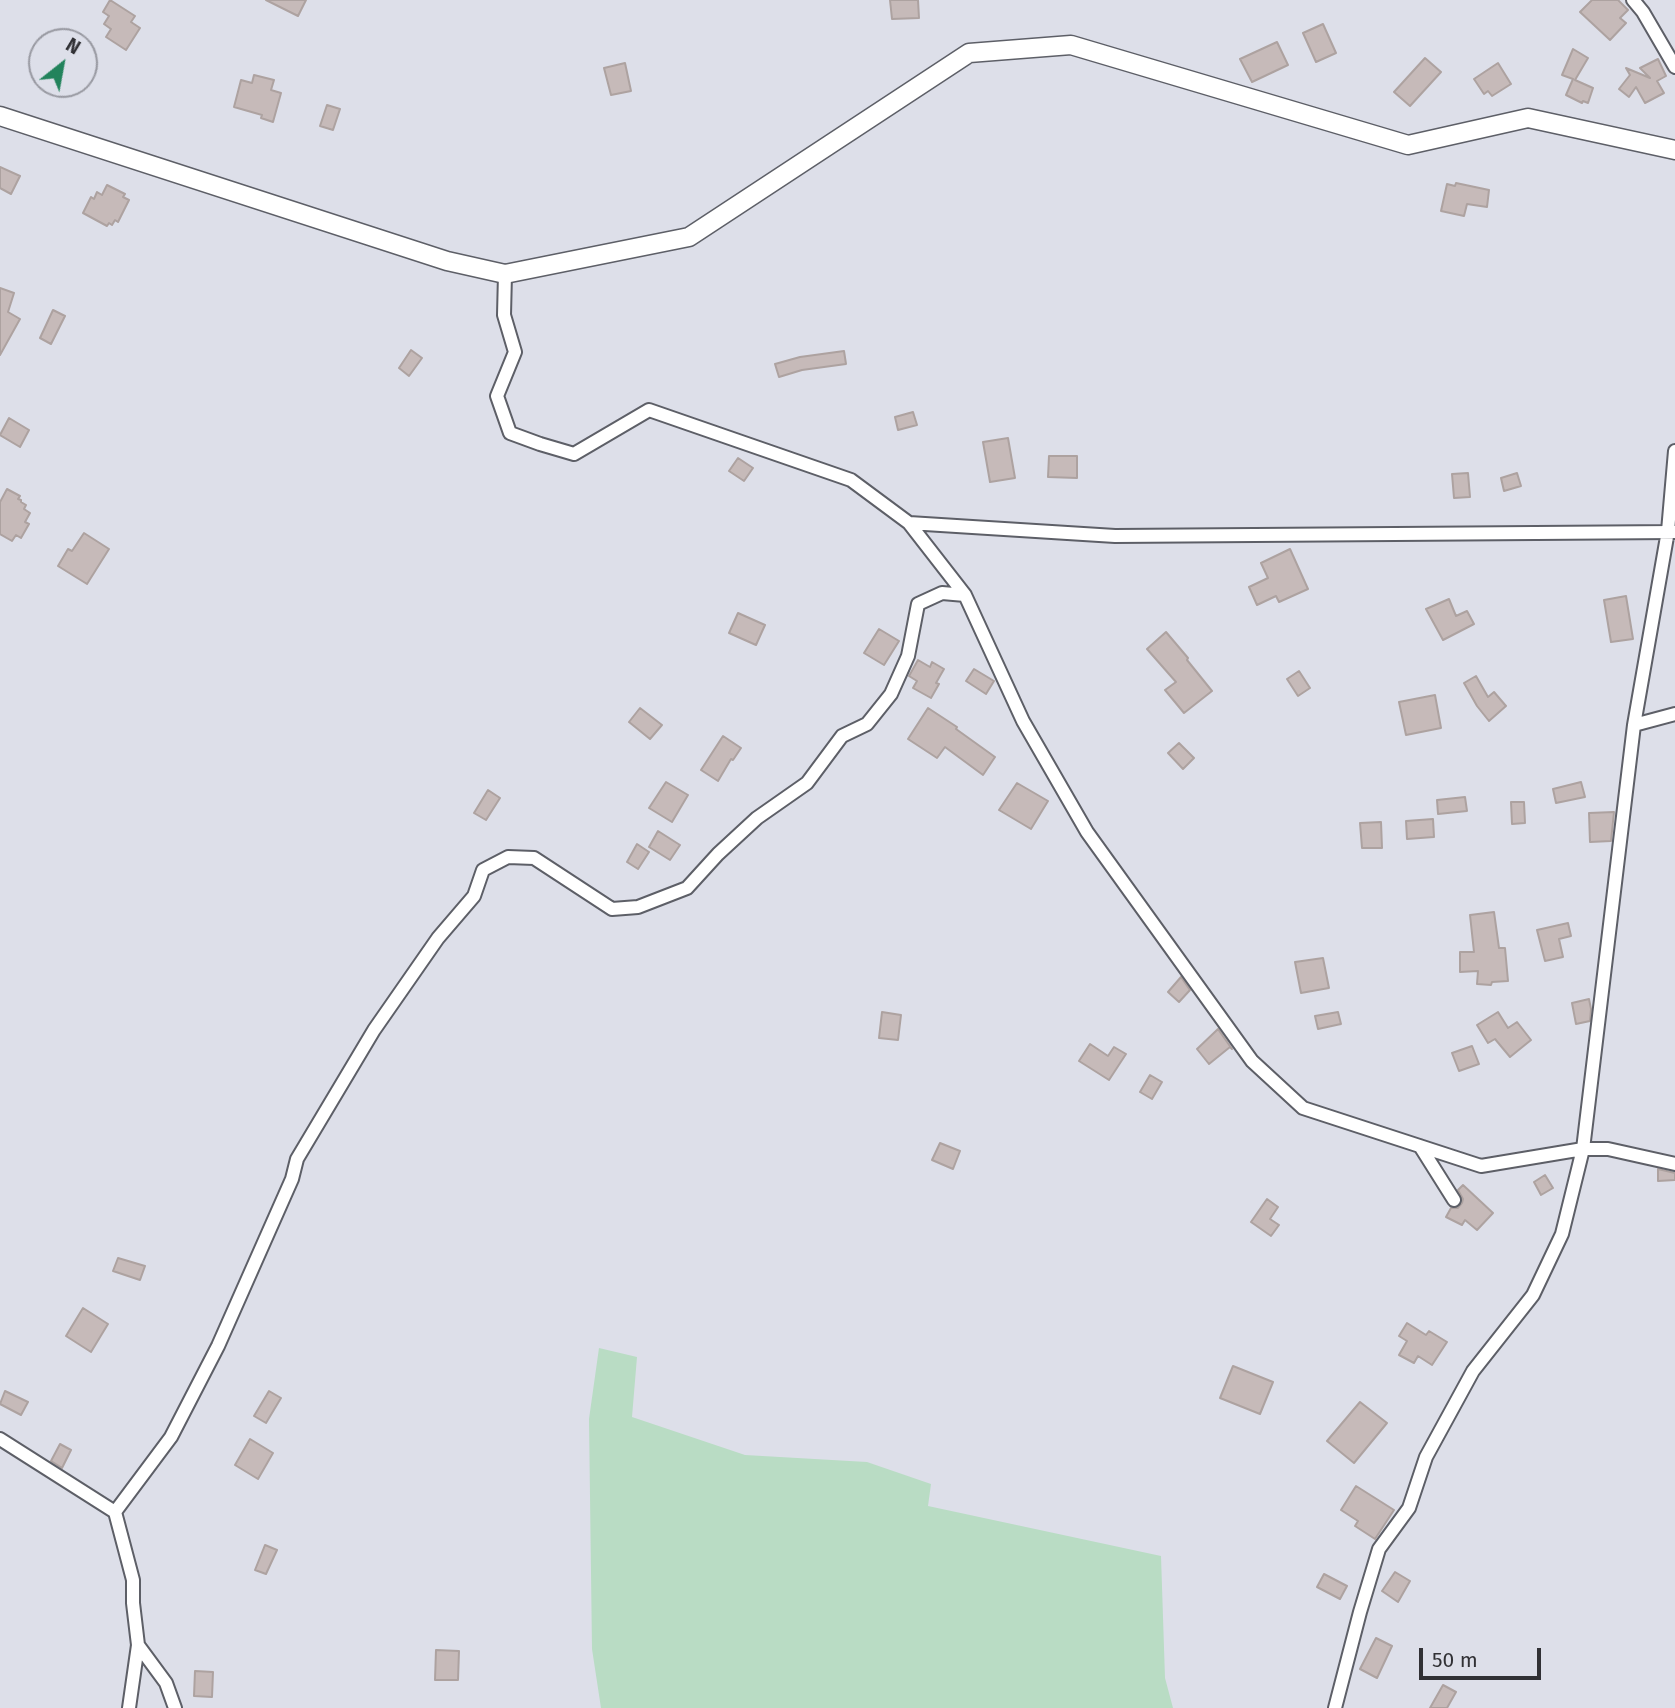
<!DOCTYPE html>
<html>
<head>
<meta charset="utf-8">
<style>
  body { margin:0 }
  #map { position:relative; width:1675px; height:1708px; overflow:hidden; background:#dddfe9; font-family:"Fira Sans",sans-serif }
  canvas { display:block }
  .north { position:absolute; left:28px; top:28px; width:70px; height:70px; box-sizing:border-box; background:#dddfe9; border:2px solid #9899a1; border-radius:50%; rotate:31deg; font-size:19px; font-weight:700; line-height:28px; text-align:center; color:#313135 }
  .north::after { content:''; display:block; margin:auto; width:24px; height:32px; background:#22835c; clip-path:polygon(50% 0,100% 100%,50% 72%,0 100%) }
  .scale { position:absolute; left:1419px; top:1648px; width:122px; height:32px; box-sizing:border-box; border:4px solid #313135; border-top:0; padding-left:9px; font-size:21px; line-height:24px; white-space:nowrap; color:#313135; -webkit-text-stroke:5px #dddfe9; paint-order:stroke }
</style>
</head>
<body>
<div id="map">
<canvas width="1675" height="1708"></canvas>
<div class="north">N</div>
<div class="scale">50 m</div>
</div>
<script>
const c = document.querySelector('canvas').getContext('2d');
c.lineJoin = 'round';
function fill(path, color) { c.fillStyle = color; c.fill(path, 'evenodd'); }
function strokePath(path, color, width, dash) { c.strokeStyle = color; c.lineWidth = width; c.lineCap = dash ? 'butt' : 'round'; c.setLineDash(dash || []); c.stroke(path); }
fill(new Path2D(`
  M599 1348 637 1357 632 1417 745 1455 867 1462 931 1484 928 1506 1161 1556 1165 1678 1173 1708H601L592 1649 589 1419Z`), '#b9dcc4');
const building = new Path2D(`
  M110 0 135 16 131 22 140 28 126 50 106 37 111 29 104 24 109 16 103 12Z
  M266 0H306L298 16Z
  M890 0H918L919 18 892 19Z
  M1592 0H1618L1628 10 1620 18 1626 23 1610 40 1580 12Z
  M1323 24 1336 53 1316 62 1303 33Z
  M1277 42 1288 65 1252 82 1240 59Z
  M1573 49 1588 58 1575 80 1593 88 1588 103 1583 101 1582 103 1566 95 1573 79 1562 75Z
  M1425 58 1441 72 1410 106 1394 92Z
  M1658 59 1666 76 1657 81 1664 93 1645 103 1636 87 1629 97 1619 89 1630 75 1626 68 1650 78 1640 68Z
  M625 63 631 91 611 95 604 68Z
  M1498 63 1511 84 1492 96 1488 91 1484 94 1474 79Z
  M254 75 274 80 271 90 281 93 273 122 261 118 262 115 234 107 241 80 252 83Z
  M327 105 340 109 333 130 320 126Z
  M0 167 20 176 11 194 0 188Z
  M1456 183 1489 190 1487 207 1467 204 1464 216 1441 211 1447 184 1455 186Z
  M107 185 125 194 123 197 129 200 118 222 115 220 112 225 109 223 107 226 83 213 91 197 94 199 97 192 102 195Z
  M0 288 14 293 8 312 20 319 0 355Z
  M53 310 65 316 51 344 40 338Z
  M411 350 422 358 409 376 399 368Z
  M844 351 846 364 802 370 779 377 775 364 800 357Z
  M913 412 917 425 898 430 895 417Z
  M9 418 29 430 20 447 0 435Z
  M1008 438 1015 478 990 482 983 442Z
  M1049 456H1077V478L1048 477Z
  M738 458 753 468 744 481 729 471Z
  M1468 473 1470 497 1454 498 1452 474Z
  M1517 473 1521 486 1504 491 1501 478Z
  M7 489 20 496 18 499 21 500V502L26 505 24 509 30 513 25 522 29 524 21 538 16 535 12 541 0 534V502Z
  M84 533 109 549 87 584 58 566 68 549 72 551Z
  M1290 549 1308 589 1279 602 1276 596 1257 605 1249 587 1268 578 1261 563Z
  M1626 596 1633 639 1611 642 1604 600Z
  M1449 599 1456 616 1467 611 1474 624 1443 640 1426 609Z
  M738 613 765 625 756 645 729 633Z
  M879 629 899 641 884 665 864 653Z
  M1166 632 1188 658 1187 660 1212 691 1184 713 1165 690 1176 682 1147 649Z
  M918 660 930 667 932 662 944 669 936 683 939 684 931 698 913 688 917 681 909 676Z
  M974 669 994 681 986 694 966 681Z
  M1299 671 1310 688 1298 696 1287 679Z
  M1476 676 1488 697 1494 692 1506 706 1489 721 1477 706 1464 683Z
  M1435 695 1441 728 1406 735 1399 702Z
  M640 708 662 725 650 739 629 722Z
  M928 708 957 727 956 729 995 757 983 775 945 747 937 758 908 739Z
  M723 736 741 748 733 760 731 759 718 781 701 770Z
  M1179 743 1194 758 1183 769 1168 753Z
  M666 782 688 795 672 822 649 808Z
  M1581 782 1585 797 1556 803 1553 789Z
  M1017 783 1048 801 1031 829 999 810Z
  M488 790 500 798 486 820 474 813Z
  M1465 797 1467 811 1438 814 1437 800Z
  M1511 802H1524L1525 823 1512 824Z
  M1614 812 1611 841 1590 842 1589 813Z
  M1433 819 1434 837 1407 839 1406 821Z
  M1381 822 1382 848H1362L1360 823Z
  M658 831 680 845 670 860 649 847Z
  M637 844 649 852 638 869 627 862Z
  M1494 912 1499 948H1505L1508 981 1492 982 1491 985 1477 984 1478 971 1460 972V952H1474L1470 915Z
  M1568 923 1571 936 1559 939 1563 957 1545 961 1537 930Z
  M1323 958 1329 988 1301 993 1295 962Z
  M1181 977 1190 990 1179 1002 1168 992Z
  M1589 999 1591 1009 1590 1021 1576 1024 1572 1003Z
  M882 1012 901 1015 898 1040 879 1038Z
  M1338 1012 1341 1024 1318 1029 1315 1016Z
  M1498 1012 1508 1028 1517 1022 1531 1040 1510 1057 1495 1039 1488 1043 1477 1025Z
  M1218 1029 1232 1049 1230 1047 1209 1064 1197 1049Z
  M1090 1044 1108 1056 1114 1047 1126 1054 1109 1080 1079 1061Z
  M1472 1046 1479 1064 1459 1071 1452 1053Z
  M1150 1075 1162 1082 1152 1099 1140 1092Z
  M940 1143 960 1151 953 1169 932 1160Z
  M1658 1169 1675 1173V1180L1658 1181Z
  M1545 1175 1553 1188 1541 1195 1534 1182Z
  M1463 1185 1493 1213 1477 1230 1465 1220 1462 1225 1446 1217 1451 1208H1458L1462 1203 1463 1199 1458 1190Z
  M1267 1199 1278 1207 1270 1219 1279 1225 1271 1236 1251 1222Z
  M118 1258 145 1266 140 1280 113 1271Z
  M83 1308 108 1324 91 1352 66 1336Z
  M1407 1323 1426 1335 1429 1331 1447 1342 1432 1365 1418 1356 1414 1363 1399 1355 1407 1341 1399 1336Z
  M1233 1366 1273 1382 1260 1414 1220 1398Z
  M5 1391 28 1402 21 1415 0 1404Z
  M269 1391 281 1398 266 1423 254 1416Z
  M1360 1402 1387 1423 1354 1463 1327 1441Z
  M250 1439 273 1453 258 1479 235 1465Z
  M60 1444 71 1450 62 1468 51 1461Z
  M1356 1486 1394 1510 1375 1539 1355 1526 1358 1521 1341 1510Z
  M265 1545 277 1550 266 1574 255 1570Z
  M1395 1572 1410 1581 1398 1602 1382 1591Z
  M1324 1574 1347 1586 1340 1599 1317 1587Z
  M1376 1638 1392 1646 1377 1678 1360 1669Z
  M436 1650 459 1651 458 1680H435Z
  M195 1671 213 1672 212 1697 194 1696Z
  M1443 1685 1456 1692 1447 1708H1430Z`);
fill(building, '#c6bab9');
strokePath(building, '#ada2a0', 2);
const street = new Path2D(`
  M1633 0 1643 12 1675 67
  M505 274 504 315 515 352 497 396 510 433 540 444 574 454 649 410 851 480 909 523 1115 536 1675 532
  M909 523 965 595 1023 721 1087 832 1252 1061 1303 1108 1481 1166 1583 1149H1608L1675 1164
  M1634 725 1675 714
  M1420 1146 1454 1200
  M0 1439 115 1512 171 1437 218 1346 292 1179 297 1159 374 1030 438 938 474 896 483 870 508 857 534 858 612 909 638 907 687 888 718 854 757 818 807 783 842 736 867 724 891 694 908 656 918 604 942 593 965 595
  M115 1512 133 1580V1603L138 1645 166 1683 175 1708
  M129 1708 138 1645
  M1335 1708 1360 1612 1379 1549 1409 1508 1426 1457 1473 1371 1533 1295 1562 1234 1583 1149 1634 725 1668 531 1675 451`);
const secondary = new Path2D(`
  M0 116 447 261 505 274 689 237 969 53 1071 45 1408 145 1528 118 1675 150`);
strokePath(street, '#5d5f67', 16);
strokePath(secondary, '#5d5f67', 21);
strokePath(street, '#fff', 12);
strokePath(secondary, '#fff', 18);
</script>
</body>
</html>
